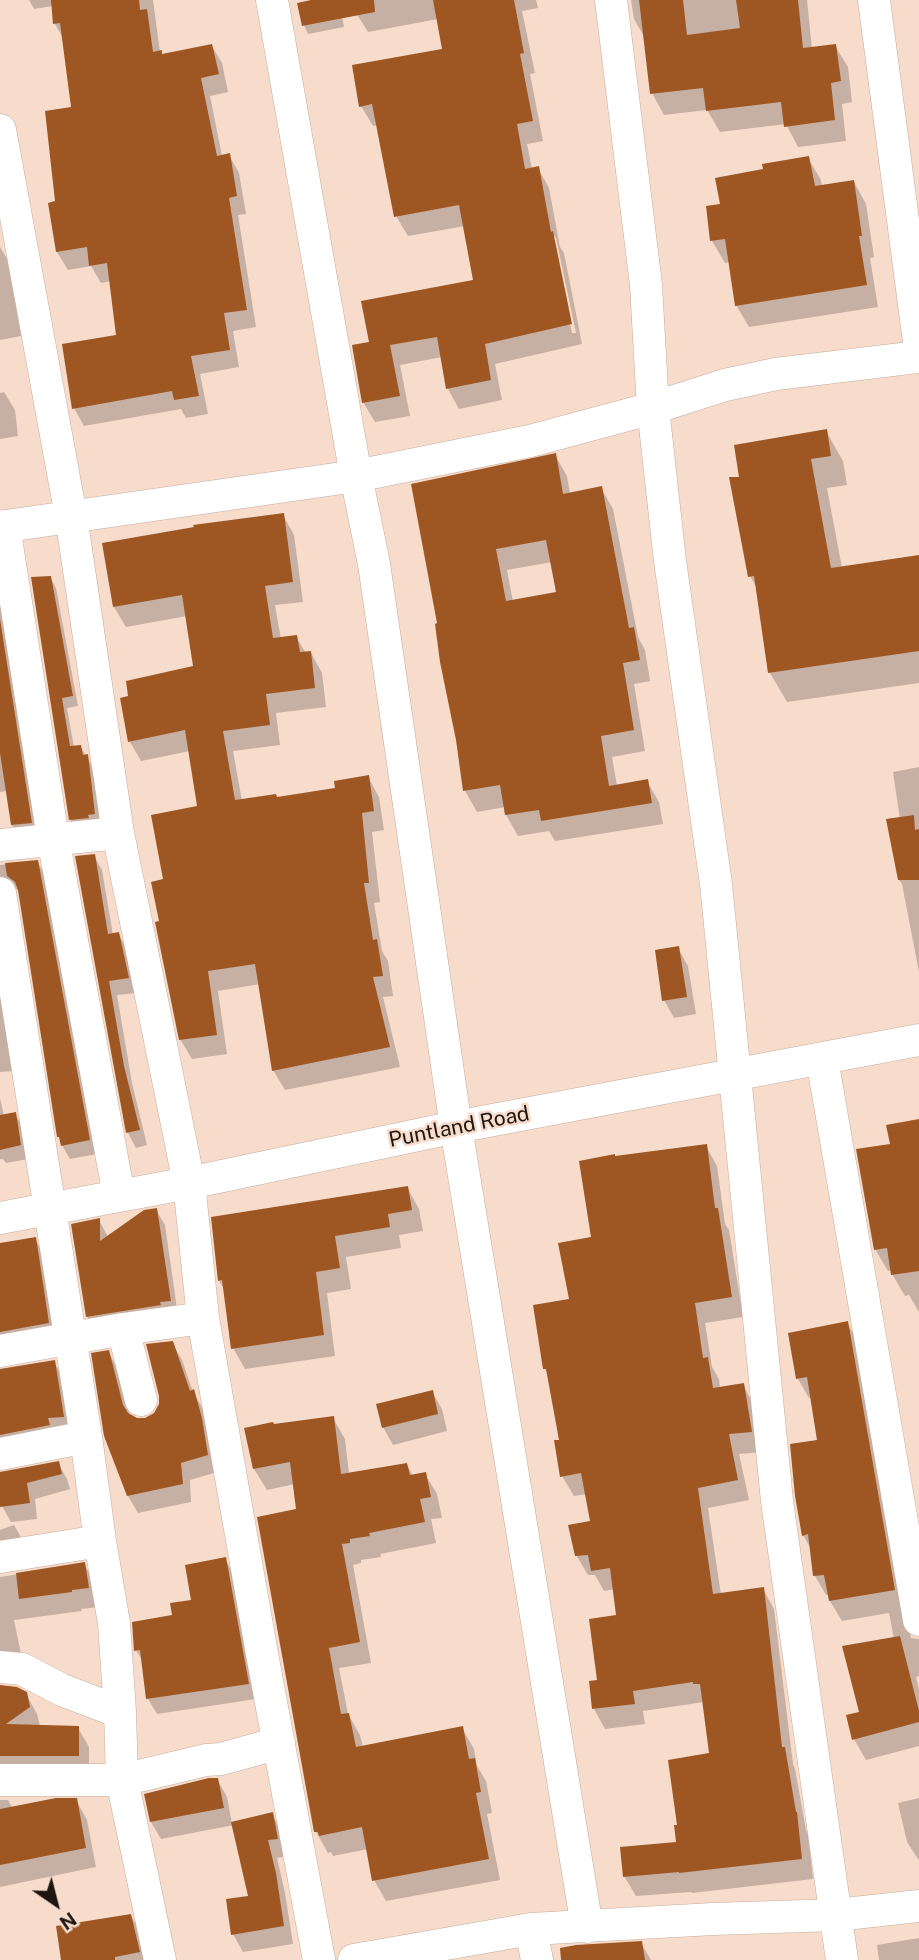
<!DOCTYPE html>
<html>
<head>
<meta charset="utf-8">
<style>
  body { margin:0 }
  #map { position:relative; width:919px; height:1960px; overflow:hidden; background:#f7dccc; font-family:"Public Sans",sans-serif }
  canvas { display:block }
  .north { position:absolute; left:21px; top:1869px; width:70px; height:70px; -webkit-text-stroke:5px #f7dccc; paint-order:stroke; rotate:145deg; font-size:19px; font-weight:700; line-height:28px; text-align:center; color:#1e150f }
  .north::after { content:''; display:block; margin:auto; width:24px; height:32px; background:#1e150f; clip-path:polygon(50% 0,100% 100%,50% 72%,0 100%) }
</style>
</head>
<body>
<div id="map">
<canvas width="919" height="1960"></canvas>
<div class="north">N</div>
</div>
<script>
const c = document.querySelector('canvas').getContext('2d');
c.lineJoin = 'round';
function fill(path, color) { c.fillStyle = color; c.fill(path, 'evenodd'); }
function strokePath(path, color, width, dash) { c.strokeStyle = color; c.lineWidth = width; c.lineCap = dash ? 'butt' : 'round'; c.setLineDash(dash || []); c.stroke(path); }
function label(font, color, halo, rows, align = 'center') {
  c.font = font + ' "Public Sans",sans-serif'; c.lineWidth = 5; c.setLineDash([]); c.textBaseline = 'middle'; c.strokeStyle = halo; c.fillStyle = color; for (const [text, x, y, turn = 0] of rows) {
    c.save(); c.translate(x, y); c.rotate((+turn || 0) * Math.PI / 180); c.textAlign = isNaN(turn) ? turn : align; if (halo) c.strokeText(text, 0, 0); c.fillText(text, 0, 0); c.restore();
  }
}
fill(new Path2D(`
  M29 0H153L160 52 163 56 212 46 222 63 228 92 210 96 222 156 229 155 239 173 246 214 238 215 256 327 233 331 239 367 200 374 208 414 186 418 181 409 84 426 74 408 118 337 111 281 101 283 91 266 68 270 57 252V203L73 109 63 38 55 24 53 6 34 9Z
  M320 0H337L340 5 344 27 308 34 304 25Z
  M354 0H536L538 8 522 11 535 73 530 74 543 141 527 144 532 169 538 168 549 188 560 247 564 253 582 344 495 364 502 400 459 409 448 389 442 357 400 365 410 416 375 422 363 402 371 344 475 281 465 226 408 236 396 216 378 125 373 126 361 106 444 50 438 19 368 32 356 13ZM552 233 556 238 576 333H572Z
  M631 0H807L812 49 835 46 848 67 852 102 842 104 846 141 798 147 786 124 720 132 707 110 664 115 652 93 646 40 634 19Z
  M808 158 821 180 822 187 854 182 866 204 874 257 870 258 878 307 749 327 736 305 730 262 725 263 712 241 722 206 765 170Z
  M0 247 9 262 21 336 0 340Z
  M4 392 15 410 18 436 0 439V393Z
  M826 431 843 461 847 485 827 488 842 568 919 557V683L787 702 770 673 758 590 750 576 741 479Z
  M555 455 567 476 570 494 601 488 613 509 638 637 645 650 650 681 634 684 645 751 612 757 617 786 647 781 659 802 663 824 555 841 549 831 518 836 506 815 505 807 477 812 465 791 437 625ZM552 562 558 593 513 602 507 570Z
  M283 515 294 535 303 602 275 605 281 639 296 637 306 653H311L322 673 326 707 276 713 280 745 233 751 242 801 277 798 337 789 368 777 379 797 384 830 372 832 380 902 374 903 382 951 388 961 393 996 383 997 400 1067 285 1090 273 1070 260 984 218 991 227 1054 192 1059 180 1039 161 922 165 881 199 808 190 751 141 761 130 742 195 668 187 616 126 627 114 607 104 545Z
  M50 577 56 588 78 706 67 708 74 747 80 746 93 767 100 824 77 830 70 819Z
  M0 594 39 836 20 838 12 825 7 791 0 792Z
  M919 767V972L902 884 899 880 900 819 893 772Z
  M94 856 102 870 113 935 118 934 127 948 136 993 117 995 132 1083 147 1145 136 1148 128 1133 77 857Z
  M37 861 45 875 97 1154 70 1159 62 1145 20 892 16 889 6 888 0 891V865Z
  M678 948 688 966 696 1014 674 1018 664 1000Z
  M0 983 14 1071 0 1072Z
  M0 1098 4 1116 15 1114 23 1127 28 1159 6 1163 3 1159H0Z
  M919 1121V1312L909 1295 905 1296 892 1274V1270L888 1271 875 1249 892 1145Z
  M706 1146 717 1166 725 1224 729 1230 743 1317 705 1323 712 1367 719 1379 720 1389 743 1385 754 1405 762 1452 739 1454 749 1500 708 1508 721 1595 763 1589 774 1609 793 1764 795 1769 806 1830 808 1833 813 1879 692 1893 691 1892 636 1896 624 1876 678 1844 711 1755 704 1702 643 1711 645 1724 605 1729 594 1709 599 1682 618 1617 615 1589 604 1591 595 1575H588L576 1555 592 1522 587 1494 574 1496 562 1476 561 1441 549 1375 545 1369 593 1238Z
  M407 1187 419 1209 423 1231 399 1235 401 1248 346 1257 351 1289 327 1293 335 1356 245 1369 233 1348 225 1290 219 1281Z
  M156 1210 165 1225 178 1316 96 1332 87 1316 99 1220 108 1237Z
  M35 1239 46 1258 59 1343 0 1356V1245Z
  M847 1323 858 1342 911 1638 919 1639V1676L916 1677 919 1689V1746L866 1760 854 1739 861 1713 894 1639 889 1613 842 1621 830 1601 829 1595H826L815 1576 811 1549 803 1535 819 1441 812 1398H809L798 1379 790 1334Z
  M172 1343 182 1360 193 1392 203 1409 217 1472 190 1480 191 1502 138 1513 128 1496 108 1352 118 1369 130 1416 136 1420H145L156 1414 161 1405Z
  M54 1362 65 1381 74 1436 0 1452V1371Z
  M432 1392 442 1409 447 1431 393 1445 383 1427Z
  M333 1418 345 1439 349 1474 407 1465 413 1476 425 1474 437 1494 442 1518 431 1519 436 1543 380 1554 381 1557 361 1560V1563L353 1565 371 1663 339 1668 348 1714 360 1735 363 1747 462 1728 474 1749 477 1766 486 1781 492 1813 487 1814 500 1880 386 1901 374 1880 368 1849 333 1856 331 1852 328 1853 316 1832 298 1510 295 1484 267 1490 254 1469 246 1429Z
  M58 1463 67 1479 70 1489 35 1499 37 1519 11 1522 2 1506 0 1474Z
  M14 1525 25 1544 0 1561V1530Z
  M225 1559 234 1575 256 1699 157 1714 148 1699 143 1662 136 1650 193 1601Z
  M84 1564 95 1583 99 1607 81 1609 82 1611 14 1620 24 1669 0 1672V1577Z
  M0 1687 26 1694 37 1714 40 1726 78 1728 89 1747V1775L0 1785Z
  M217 1779 227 1797 232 1824 272 1814 282 1832 287 1856 277 1858 285 1893 293 1944 243 1952 233 1934 251 1897 234 1825 161 1839 151 1822Z
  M919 1798V1859H918L907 1842 898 1803Z
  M0 1800H8L13 1809 76 1800 87 1820 96 1867 0 1887Z
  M131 1916 141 1933 146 1960H63Z
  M919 1938V1960H879L877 1945Z
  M641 1943 651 1960H566Z`), '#0003');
fill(new Path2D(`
  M51 0H139L140 10 147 9 153 52 162 50V54L212 44 219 74 201 78 217 156 230 153 237 196 229 198 247 310 224 313 230 350 191 356 199 396 174 400 172 391 72 409 62 344 116 335 107 263 89 266 87 247 56 252 48 203 55 201 45 111 71 107 60 23 53 24Z
  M311 0H374L375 12 302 26 297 3Z
  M433 0H514L524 53 520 54 533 121 517 124 525 169 539 166 551 232 553 231 572 324 485 344 491 380 446 389 437 337 390 345 400 396 362 403 352 345 369 342 361 301 473 280 459 205 394 217 372 104 359 107 352 65 442 49Z
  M639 0H683L687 35 740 28 736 0H798L803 48 836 44 841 81 831 83 835 120 784 127 781 102 706 111 703 88 650 94Z
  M809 156 815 186 854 180 862 236H859L867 285 735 306 725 239 710 241 706 206 720 204 715 178 763 169 762 164Z
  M827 429 831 456 811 459 831 568 919 555V651L768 673 754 576 748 577 729 477H739L734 445Z
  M556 453 563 494 602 486 629 628 634 627 640 660 623 663 634 730 601 736 609 786 648 779 652 803 541 821 539 810 505 815 500 785 463 791 456 740 440 662 435 624 437 623 411 484ZM546 540 556 592 506 601 496 549Z
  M284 513 293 582 265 586 273 638 297 635 300 652 311 651 315 688 266 694 270 725 223 731 235 800 276 794 277 797 335 788 334 781 369 775 374 811 362 813 369 883H364L373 940 377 939 383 976 373 977 390 1047 272 1071 255 964 208 971 217 1035 179 1040 155 922 159 921 151 882 163 879 151 815 197 806 185 730 128 742 120 698 128 696 126 681 193 666 182 595 113 607 102 543 194 527 193 525Z
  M51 576 73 696 62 698 70 746 81 745 83 755 88 754 95 814 88 815 89 818 69 820 31 577Z
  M0 619 32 823 11 825 0 753Z
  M914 815 915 830 919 829V880H898L886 819Z
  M95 854 108 934 119 932 129 978 109 981 124 1066 140 1130 126 1133 75 856Z
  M38 860 90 1140 61 1146 59 1137H57L18 890 15 882 7 876 5 863Z
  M679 946 687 997 662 1001 655 950Z
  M16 1112 21 1145 0 1150V1115Z
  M919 1119V1271L891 1275 887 1248 874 1250 856 1149 890 1144 886 1125Z
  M707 1144 715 1208H718L732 1297 695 1303 703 1358 708 1357 713 1388 744 1383 752 1432 729 1434 738 1480 698 1488 713 1594 764 1587 782 1747H785L796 1812H797L802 1859 679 1873V1872L623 1877 620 1847 676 1842 674 1825H677L668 1760 709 1753 700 1684H693V1682L633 1691 635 1704 592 1709 589 1681 597 1680 589 1619 616 1615 610 1568 591 1571 588 1555 575 1556 568 1525 590 1521 581 1473 560 1477 554 1440H559L546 1369H543L533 1305 569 1299 558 1243 591 1237 579 1161 615 1154V1156Z
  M408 1186 412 1210 388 1214 390 1227 335 1236 340 1268 316 1272 324 1335 231 1349 222 1280 218 1281 211 1217Z
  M157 1208 171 1301 160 1302 161 1305 86 1317 71 1224 100 1218V1241L144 1210Z
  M36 1237 49 1323 0 1332V1243Z
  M848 1321 895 1590 829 1601 824 1575 813 1576 808 1534 802 1536 795 1496 790 1444 817 1440 807 1377 796 1379 788 1333Z
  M173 1341 190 1391 194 1389 202 1418 208 1455 181 1463 183 1484 127 1496 104 1436 91 1353 109 1350 123 1405 128 1413 137 1418H145L154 1413 159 1404V1396L146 1344Z
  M55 1360 64 1417 48 1418 50 1425 0 1435V1369Z
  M433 1390 438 1414 382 1428 376 1404Z
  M334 1416 341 1474 407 1463 410 1475 426 1472 431 1497 420 1499 425 1522 369 1533 370 1536 350 1539V1543L342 1544 360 1642 329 1648 341 1714 349 1713 356 1747 463 1726 469 1759 475 1758 481 1792 476 1793 489 1859 372 1881 362 1827 319 1836 318 1832H314L257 1517 296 1509 290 1462 253 1469 244 1428 273 1422 274 1424Z
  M59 1461 62 1474 27 1483 30 1503 0 1507V1472Z
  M226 1557 249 1684 146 1699 140 1650 134 1651 132 1622 172 1615 170 1603 191 1600 185 1565Z
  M85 1562 89 1588 72 1590V1592L19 1599 16 1573Z
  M900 1636 919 1711V1722L852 1740 846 1715 859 1712 842 1646Z
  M0 1685 17 1687 27 1692 30 1707 6 1724 79 1726V1756H0Z
  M209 1778H218L224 1808 150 1822 144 1794Z
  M56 1798H77L86 1848 0 1865V1809Z
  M273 1812 278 1839 268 1840 276 1873 284 1926 231 1935 226 1899 248 1896 231 1822Z
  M131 1914 140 1952 115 1957V1960H61L56 1926Z
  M642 1941 645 1960H561L560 1948 576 1945Z`), '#9e5622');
const street = new Path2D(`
  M272 0 356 476 374 564 456 1127 587 1927
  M611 0 646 285 653 408 670 561 716 884 777 1501 842 1960
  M874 0 919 342
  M0 130 71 516 118 833 189 1183 203 1318 262 1654 319 1960
  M4 526 53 838 119 1196
  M0 527 356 476 530 441 653 408 725 385 776 374 919 357
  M0 845 118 833
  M0 893 86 1437 100 1541 114 1623 120 1712 122 1780 160 1960
  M822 1059 919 1620
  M0 1218 189 1183 456 1127 919 1040
  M123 1329 141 1400
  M0 1351 123 1329 203 1318
  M0 1454 86 1437
  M0 1557 100 1541
  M0 1667 22 1669 62 1690 120 1712
  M0 1780H122L206 1760 221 1759 279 1743
  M531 1929 537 1960
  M354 1960 531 1929 713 1919 836 1915 919 1906`);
strokePath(street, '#c6ac9c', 33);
strokePath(street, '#fff', 32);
label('21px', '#1e150f', '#f7dccc', [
  ["Puntland Road",459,1127,-11]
]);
</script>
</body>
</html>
